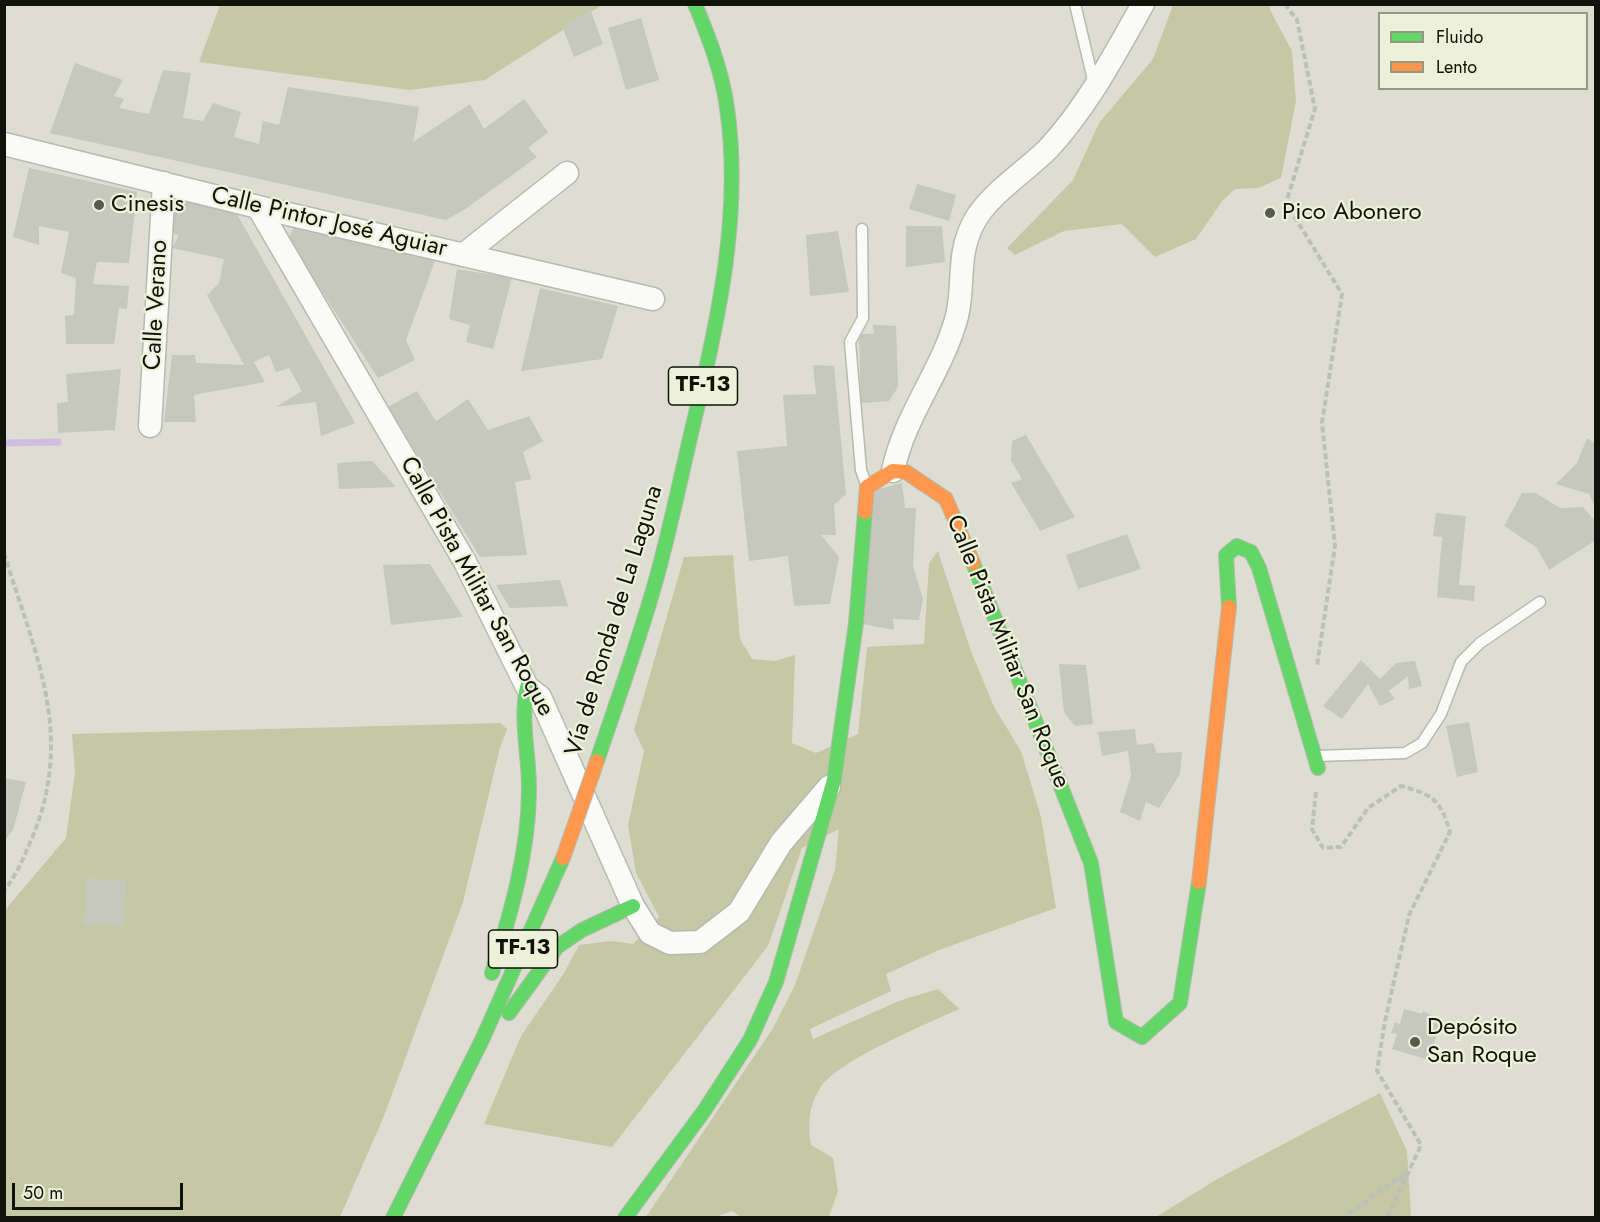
<!DOCTYPE html>
<html>
<head>
<meta charset="utf-8">
<style>
  body { margin:0 }
  #map { position:relative; width:1600px; height:1222px; overflow:hidden; background:#ddded1; font-family:Jost,sans-serif }
  canvas { display:block }
  .frame { position:absolute; inset:0; border:6px solid #11120a; pointer-events:none }
  .legend { position:absolute; left:1378px; top:12px; width:210px; height:78px; box-sizing:border-box; background:#eef1d9; border:2px solid #969886; margin:0; padding:8px 10px; list-style:none; font-size:18px; color:#11120a }
  .legend li { display:flex; align-items:center; gap:12px; height:30px }
  .legend b { width:30px; border:2px solid #969886 }
  .scale { position:absolute; left:12px; top:1183px; width:171px; height:27px; box-sizing:border-box; border:3px solid #11120a; border-top:0; padding-left:8px; font-size:18px; line-height:21px; white-space:nowrap; color:#11120a; -webkit-text-stroke:4px #eef1d9; paint-order:stroke }
</style>
</head>
<body>
<div id="map">
<canvas width="1600" height="1222"></canvas>
<div class="frame"></div>
<ul class="legend">
<li><b style="height:8px;background:#63d668"></b>Fluido</li>
<li><b style="height:8px;background:#ff974d"></b>Lento</li>
</ul>
<div class="scale">50 m</div>
</div>
<script>
const c = document.querySelector('canvas').getContext('2d');
c.lineJoin = 'round';
function fill(path, color) { c.fillStyle = color; c.fill(path, 'evenodd'); }
function strokePath(path, color, width, dash) { c.strokeStyle = color; c.lineWidth = width; c.lineCap = dash ? 'butt' : 'round'; c.setLineDash(dash || []); c.stroke(path); }
function label(font, color, halo, rows, align = 'center') {
  c.font = font + ' Jost,sans-serif'; c.lineWidth = 4.5; c.setLineDash([]); c.textBaseline = 'middle'; c.strokeStyle = halo; c.fillStyle = color; for (const [text, x, y, turn = 0] of rows) {
    c.save(); c.translate(x, y); c.rotate((+turn || 0) * Math.PI / 180); c.textAlign = isNaN(turn) ? turn : align; if (halo) c.strokeText(text, 0, 0); c.fillText(text, 0, 0); c.restore();
  }
}
fill(new Path2D(`
  M220 5H602L485 80 410 90 199 62Z
  M1173 5H1270V10L1292 51 1296 101 1281 178 1258 188 1235 189 1223 200 1196 239 1155 257 1122 224 1064 231 1015 255 1007 248 1073 180 1099 123 1153 59Z
  M938 551 971 651 994 707 1021 751 1041 817 1056 908 939 950 886 974 891 991 810 1029 813 1039 899 1001 938 989 959 1009C927 1024 838 1060 820 1088 809 1105 807 1126 811 1145L833 1158 838 1191 829 1217H741L732 1211 715 1217H646L773 1028 795 985 835 870 839 829 802 848 768 946 612 1147 484 1124 521 1036 564 973 579 945 611 941 633 944 659 917 636 873 628 825 644 751 634 730 684 557 733 555 740 639 752 659 775 661 795 655 792 743 816 753 858 734 867 647 924 644 929 563Z
  M500 723 507 729 500 748 463 902 384 1116 340 1217 5 1218V910L66 838 75 772 72 734Z
  M1380 1093 1407 1151 1411 1217H1156L1219 1178Z`), '#c5c8a5');
strokePath(new Path2D(`
  M4 443 58 442`), '#d0bde2', 7);
fill(new Path2D(`
  M590 9 603 44 574 57 563 29Z
  M641 18 659 80 626 90 608 28Z
  M75 63 123 80 114 96 124 99 119 108 149 114 163 70 191 73 183 118 203 121 213 103 241 112 234 137 259 144 263 121 279 125 288 87 419 107 413 142 470 104 484 129 524 99 548 132 528 148 537 157 464 210 446 220 50 133Z
  M29 168 137 192 129 263 97 262 93 284 129 286 127 309 119 308 114 344H66L65 316 74 315 76 278 61 273 69 232 39 226V245L13 237Z
  M917 184 956 195 949 221 909 209Z
  M176 194 234 209 355 423 321 436 316 402 276 407 302 391 289 368 276 372 269 355 254 362 265 382 194 395 196 422H164L172 355H195L196 363 244 365 207 295 219 283 224 259 172 248 179 235 170 233Z
  M296 224 435 261 406 340 415 360 378 378 288 239Z
  M906 226H942L945 262 906 267Z
  M838 231 849 292 810 296 806 235Z
  M457 269 512 278 493 349 466 342 470 325 449 319Z
  M540 288 618 306 602 359 521 371Z
  M873 325 896 326 898 387 889 401 861 403 859 334H874Z
  M813 365 834 366 846 494 834 505 836 535H821L839 557 830 604 794 606 788 556 749 561 737 451 787 446 783 395 816 394Z
  M121 369 115 430 58 433 57 403 68 402 66 374Z
  M417 391 436 421 468 399 488 430 529 416 543 441 523 452 531 479 515 482 527 555 480 557 388 407Z
  M1026 435 1075 517 1040 531 1011 483 1022 479 1011 461 1012 441Z
  M1587 438 1596 444V510L1589 494 1556 484 1577 463Z
  M372 461 396 487 339 489 337 463Z
  M902 483 905 508H916L913 566 923 599 919 620 893 619 894 630 862 624 875 490Z
  M1522 493H1536L1560 508 1583 507 1596 522V540L1549 570 1537 548 1504 526Z
  M1436 513 1466 516 1459 585 1475 586 1474 601 1437 597 1442 537 1433 536Z
  M1127 534 1141 569 1078 589 1066 555Z
  M430 564 463 617 391 625 383 565Z
  M560 580 568 606 510 608 496 585Z
  M1361 660 1380 679 1396 663 1415 661 1422 686 1409 689 1408 676 1389 691 1395 699 1380 706 1368 684 1342 719 1323 706Z
  M1059 664 1086 665 1093 724 1075 726 1064 712Z
  M1469 722 1478 772 1457 777 1446 726Z
  M1135 729 1137 745 1153 743 1157 753 1182 752 1180 774 1159 808 1146 802 1140 821 1120 812 1131 775 1128 751 1102 756 1098 732Z
  M4 778 26 782 13 830 4 842Z
  M87 878 126 881 123 926 84 924Z
  M1404 1009 1422 1014 1423 1011 1441 1020 1429 1060 1392 1049 1397 1034 1391 1033 1395 1022 1400 1024Z`), '#c6c7bd');
const lane = new Path2D(`
  M1075 4 1094 84
  M862 229 863 318 850 342 861 470 866 484
  M1317 756 1405 753 1422 743 1441 714 1461 662 1480 643 1540 602`);
const street = new Path2D(`
  M4 144 258 207 653 299
  M258 207 465 562 527 687 540 697 633 906 650 933 670 943 700 942 739 912 781 843 829 787
  M463 255 567 173
  M150 426 164 183
  M893 471C904 416 943 370 957 316 965 283 956 256 974 222 988 195 1026 171 1048 149 1087 107 1115 54 1143 4`);
const fast = new Path2D(`
  M973 563 1091 863 1116 1022 1142 1037 1180 1003 1199 882
  M1229 607 1226 555 1237 546 1251 552 1259 568 1318 768
  M597 761C617 701 639 641 656 580 671 526 682 471 695 417 719 317 742 210 727 108 722 71 709 38 695 4
  M492 973C511 913 529 851 529 788 529 753 520 722 527 687
  M509 1013 557 947 582 930 633 906
  M393 1218 482 1040 563 858
  M625 1218 704 1111 750 1040 776 982 834 780 856 623 865 512`);
const slow = new Path2D(`
  M865 512 867 487 893 471 906 472 946 499 973 563
  M1199 882 1229 607`);
strokePath(lane, '#b8b9af', 13);
strokePath(street, '#b8b9af', 25);
strokePath(fast, '#b8b9af', 16);
strokePath(slow, '#b8b9af', 16);
strokePath(new Path2D(`
  M1285 4 1297 20 1315 109 1286 203 1342 294 1322 423 1335 546 1317 666
  M4 553C34 652 76 734 32 838 24 857 17 874 4 891
  M1316 792 1312 829 1323 848 1341 847 1368 808 1401 786C1433 795 1440 799 1450 832L1409 915 1385 1021 1377 1071 1421 1145 1387 1218
  M1340 1218C1365 1206 1382 1186 1407 1174`), '#bebfbb', 4, [6, 3]);
strokePath(lane, '#fafaf8', 10);
strokePath(street, '#fafaf8', 22);
strokePath(fast, '#63d668', 14);
strokePath(slow, '#ff974d', 14);
const slowBridge = new Path2D(`
  M563 858 597 761`);
strokePath(slowBridge, '#babbb4', 16, []);
strokePath(slowBridge, '#ff974d', 14);
for (const [x, y, r, color] of [
  [99,205,6,"#585950"],
  [1270,213,6,"#585950"],
  [1415,1042,6,"#585950"]
]) { const dot = new Path2D(); dot.arc(x, y, r, 0, 2 * Math.PI); c.fillStyle = color; c.fill(dot); strokePath(dot, '#eef1d9', 2); }
for (const [x, y, w] of [
  [703,386,69],
  [523,949,69]
]) { const box = new Path2D(); box.roundRect(x - w / 2, y - 19, w, 38, 4.5); c.fillStyle = '#eef1d9'; c.fill(box); strokePath(box, '#11120a', 1.5); }
label('bold 22px', '#11120a', null, [
  ["TF-13",703,386],
  ["TF-13",523,949]
]);
label('24px', '#11120a', '#eef1d9', [
  ["Cinesis",111,205],
  ["Pico Abonero",1282,213],
  ["Depósito",1427,1028],
  ["San Roque",1427,1056]
], 'left');
label('24px', '#11120a', '#eef1d9', [
  ["Calle Pintor José Aguiar",329,223,13],
  ["Calle Verano",157,305,-87],
  ["Calle Pista Militar San Roque",476,587,61],
  ["Vía de Ronda de La Laguna",615,621,-73],
  ["Calle Pista Militar San Roque",1007,652,68]
]);
</script>
</body>
</html>
